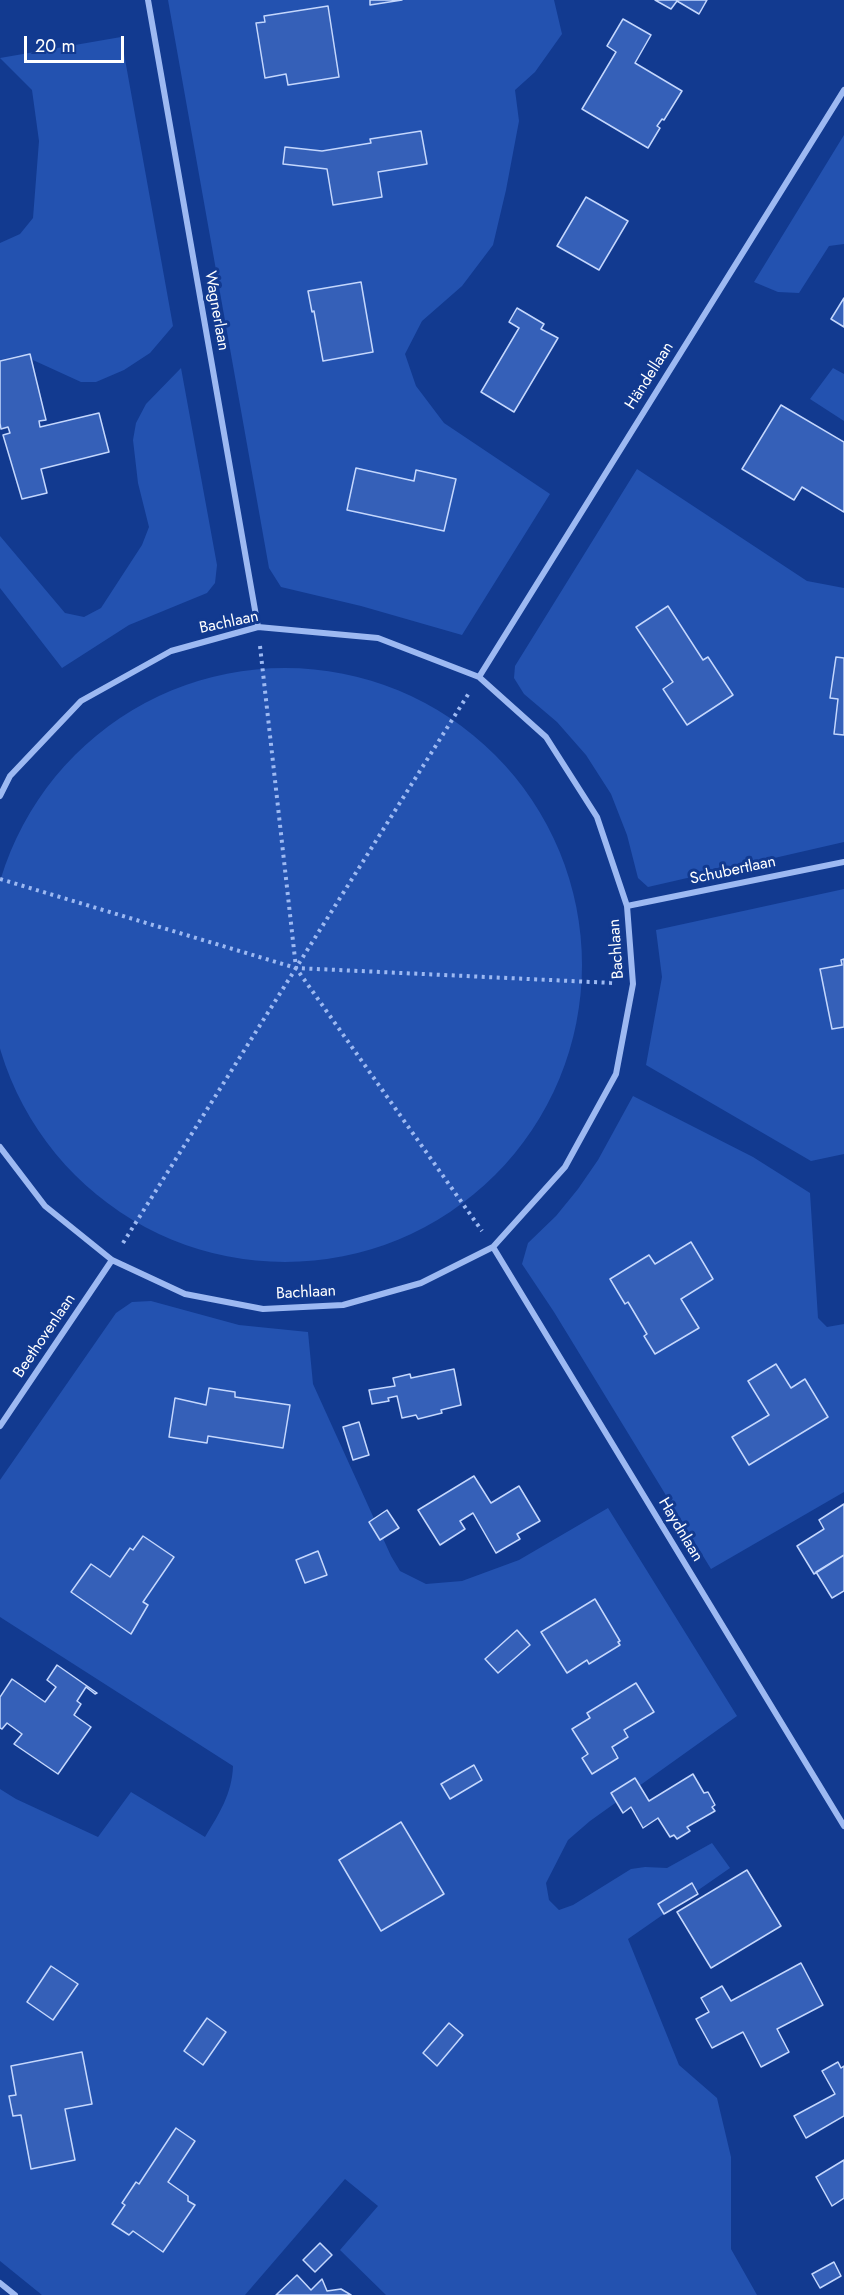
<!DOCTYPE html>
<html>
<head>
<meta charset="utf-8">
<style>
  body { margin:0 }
  #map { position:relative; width:844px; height:2295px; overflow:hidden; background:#123a90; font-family:Jost,sans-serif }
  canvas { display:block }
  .scale { position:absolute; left:24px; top:36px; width:100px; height:27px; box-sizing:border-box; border:3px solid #fff; border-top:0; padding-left:8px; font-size:18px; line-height:21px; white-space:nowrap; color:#fff; -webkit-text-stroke:4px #123a90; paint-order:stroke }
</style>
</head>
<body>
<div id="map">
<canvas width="844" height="2295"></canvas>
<div class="scale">20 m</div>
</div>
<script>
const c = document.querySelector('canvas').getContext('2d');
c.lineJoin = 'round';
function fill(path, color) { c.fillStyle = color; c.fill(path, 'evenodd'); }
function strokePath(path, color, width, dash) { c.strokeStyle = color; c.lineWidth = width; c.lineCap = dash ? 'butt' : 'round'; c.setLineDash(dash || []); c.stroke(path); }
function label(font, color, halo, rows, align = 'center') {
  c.font = font + ' Jost,sans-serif'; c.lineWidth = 6; c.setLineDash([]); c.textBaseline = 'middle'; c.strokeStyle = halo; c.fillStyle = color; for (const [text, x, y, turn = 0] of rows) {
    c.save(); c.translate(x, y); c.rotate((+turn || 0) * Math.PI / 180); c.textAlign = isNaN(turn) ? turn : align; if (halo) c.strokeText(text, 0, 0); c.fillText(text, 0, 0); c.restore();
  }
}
fill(new Path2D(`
  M168 0H554L562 34 535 72 515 90 519 121 506 190 493 245 462 286 422 321 405 354 416 386 444 423 550 494 462 635 361 606 281 587 269 568Z
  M121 37 173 326 150 353 124 370 96 382H81L22 355 0 360V243L20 234 33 218 39 141 32 90 0 58Z
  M844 135V244L829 246 799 293 778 292 754 282Z
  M181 368 217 565 215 583 207 593 129 625 62 668 0 588V536L65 613 84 617 101 608 142 545 149 527 138 483 133 440 136 423 146 404Z
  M833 368 844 374V421L810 399Z
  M637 469 807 581 844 588V842L648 887 638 878 627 835 611 794 586 755 557 722 524 694 514 678 515 666Z
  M-12 965a297 297 0 1 1 594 0a297 297 0 1 1-594 0Z
  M844 889V1154L811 1161 646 1065 662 977 656 930Z
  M633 1096 753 1157 810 1193 818 1318 827 1327 844 1324V1492L711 1569 554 1312 522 1264 528 1243 556 1216 578 1189 598 1160Z
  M151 1301 239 1325 308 1332 313 1384 391 1556 400 1571 426 1584 462 1581 519 1560 608 1508 737 1716 590 1821 568 1840 546 1883 549 1900 559 1910 573 1905 631 1869 645 1867 667 1868 712 1843 730 1868 628 1939 679 2065 717 2098 731 2157V2249L757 2295H386L340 2250 378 2206 345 2179 245 2295H42L0 2261V1789L16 1799 98 1837 131 1792 205 1837C219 1814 232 1794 233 1766L0 1617V1480L116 1313 132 1302Z`), '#2352b0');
const building = new Path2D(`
  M370 0H402L370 5Z
  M655 0H707L699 14 677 1 671 9Z
  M328 6 339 77 288 85 286 74 265 78 256 23 265 22 264 16Z
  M623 19 651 35 635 63 682 91 664 120 662 119 657 126 660 128 648 148 582 109 616 52 607 46Z
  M421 131 427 164 378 172 382 197 333 205 327 169 283 164 285 147 322 151 371 143 370 139Z
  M586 197 628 221 599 270 557 246Z
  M361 282 373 352 323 361 314 311 312 312 308 291Z
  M844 298V327L831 319Z
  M517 308 544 324 541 329 558 338 514 412 481 392 519 328 509 322Z
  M30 354 46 420 39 421 40 427 99 413 109 452 41 469 47 493 22 499 3 435 10 433 8 427 1 429 0 423V361Z
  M781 405 844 442V512L802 487 794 500 742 469Z
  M356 468 414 481 416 470 456 479 444 531 347 510Z
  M668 606 703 660 708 657 733 695 687 725 663 689 673 682 636 627Z
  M836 657 844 658V735L834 734 838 699 830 698Z
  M844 959V1027L832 1029 820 969 842 965 841 960Z
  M691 1242 713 1279 681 1299 699 1328 655 1354 644 1336 647 1334 628 1302 625 1304 610 1279 649 1255 655 1264Z
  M776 1364 791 1388 805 1379 828 1417 749 1465 732 1437 769 1415 748 1381Z
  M454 1369 461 1405 441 1410 442 1413 418 1419 416 1415 402 1418 397 1396 388 1398 389 1401 372 1404 369 1390 395 1386 393 1378 410 1374 411 1378Z
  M209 1388 235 1392V1397L290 1405 283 1448 208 1436 207 1443 169 1437 175 1398 206 1405Z
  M359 1422 369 1455 353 1460 343 1427Z
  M474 1476 491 1503 519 1486 540 1521 517 1534 520 1539 496 1553 473 1513 460 1521 465 1529 440 1545 418 1510Z
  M844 1504V1555L814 1574 797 1546 824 1529 819 1520Z
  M387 1510 399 1528 380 1540 369 1522Z
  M143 1536 174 1557 143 1602 148 1605 131 1634 71 1592 91 1564 110 1577 130 1548 133 1550Z
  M318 1551 327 1575 305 1583 296 1560Z
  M844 1555V1591L832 1598 816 1572Z
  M595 1599 620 1641 618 1642 620 1645 589 1664 587 1660 567 1673 541 1632Z
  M517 1630 530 1645 498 1673 485 1659Z
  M57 1665 97 1693 95 1694 86 1687 77 1701 81 1704 74 1715 91 1727 58 1774 14 1744 22 1734 7 1723 2 1729 0 1728V1697L12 1679 45 1702 56 1687 47 1680Z
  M636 1683 654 1712 624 1730 628 1737 612 1747 618 1758 592 1774 582 1758 588 1754 572 1729 590 1718 587 1713Z
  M474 1765 482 1780 450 1799 441 1784Z
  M693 1774 704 1793 708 1792 715 1805 712 1807 715 1811 687 1827 690 1831 677 1839 674 1835 670 1837 658 1818 643 1828 631 1807 623 1813 611 1793 635 1778 649 1801Z
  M401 1822 444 1894 381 1931 339 1860Z
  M747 1870 781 1926 711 1968 677 1912Z
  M692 1883 698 1894 664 1914 658 1904Z
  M801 1963 823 2005 777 2029 789 2052 761 2067 743 2032 712 2048 696 2019 709 2012 701 1998 722 1986 731 2001Z
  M51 1966 78 1984 53 2020 27 2002Z
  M207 2018 226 2032 203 2065 184 2051Z
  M449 2023 463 2035 437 2066 423 2053Z
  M82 2052 92 2104 65 2109 75 2160 31 2169 21 2115 13 2116 9 2096 16 2095 11 2066Z
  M838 2062 841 2068 844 2066V2116L806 2138 794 2116 835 2094 822 2071Z
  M176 2128 195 2141 168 2182 188 2196V2201L195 2205 163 2252 133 2231 129 2235 112 2224 125 2205 122 2203 136 2182 139 2184Z
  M844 2160V2198L832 2206 816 2177Z
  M320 2243 332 2255 315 2272 303 2260Z
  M834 2262 841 2276 820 2288 812 2274Z
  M297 2275 311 2290 322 2279 327 2291 341 2289 351 2295H276Z`);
fill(building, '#3560b8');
strokePath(building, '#c4d7fd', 1.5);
strokePath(new Path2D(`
  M260 646 296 968 482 1231
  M0 879 296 968 613 983
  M123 1243 469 693`), '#9db9f2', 4, [3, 4.5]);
strokePath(new Path2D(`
  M148 0 258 627
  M479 677 844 90
  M0 796 10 776 81 701 171 651 258 627 378 638 479 677 546 737 597 817 627 906 633 984 616 1074 565 1167 493 1247 421 1283 343 1305 263 1309 185 1294 112 1260 45 1206 0 1147
  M627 906 844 862
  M493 1247 844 1826
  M0 1426 112 1260
  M0 2283 15 2295`), '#9db9f2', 6);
label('16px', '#fff', '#123a90', [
  ["Wagnerlaan",216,311,80],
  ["Händellaan",650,376,-58],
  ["Bachlaan",229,623,-12],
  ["Schubertlaan",733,871,-12],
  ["Bachlaan",617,949,-94],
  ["Bachlaan",306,1293,-3],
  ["Beethovenlaan",45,1336,-56],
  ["Haydnlaan",680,1530,59]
]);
</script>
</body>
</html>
